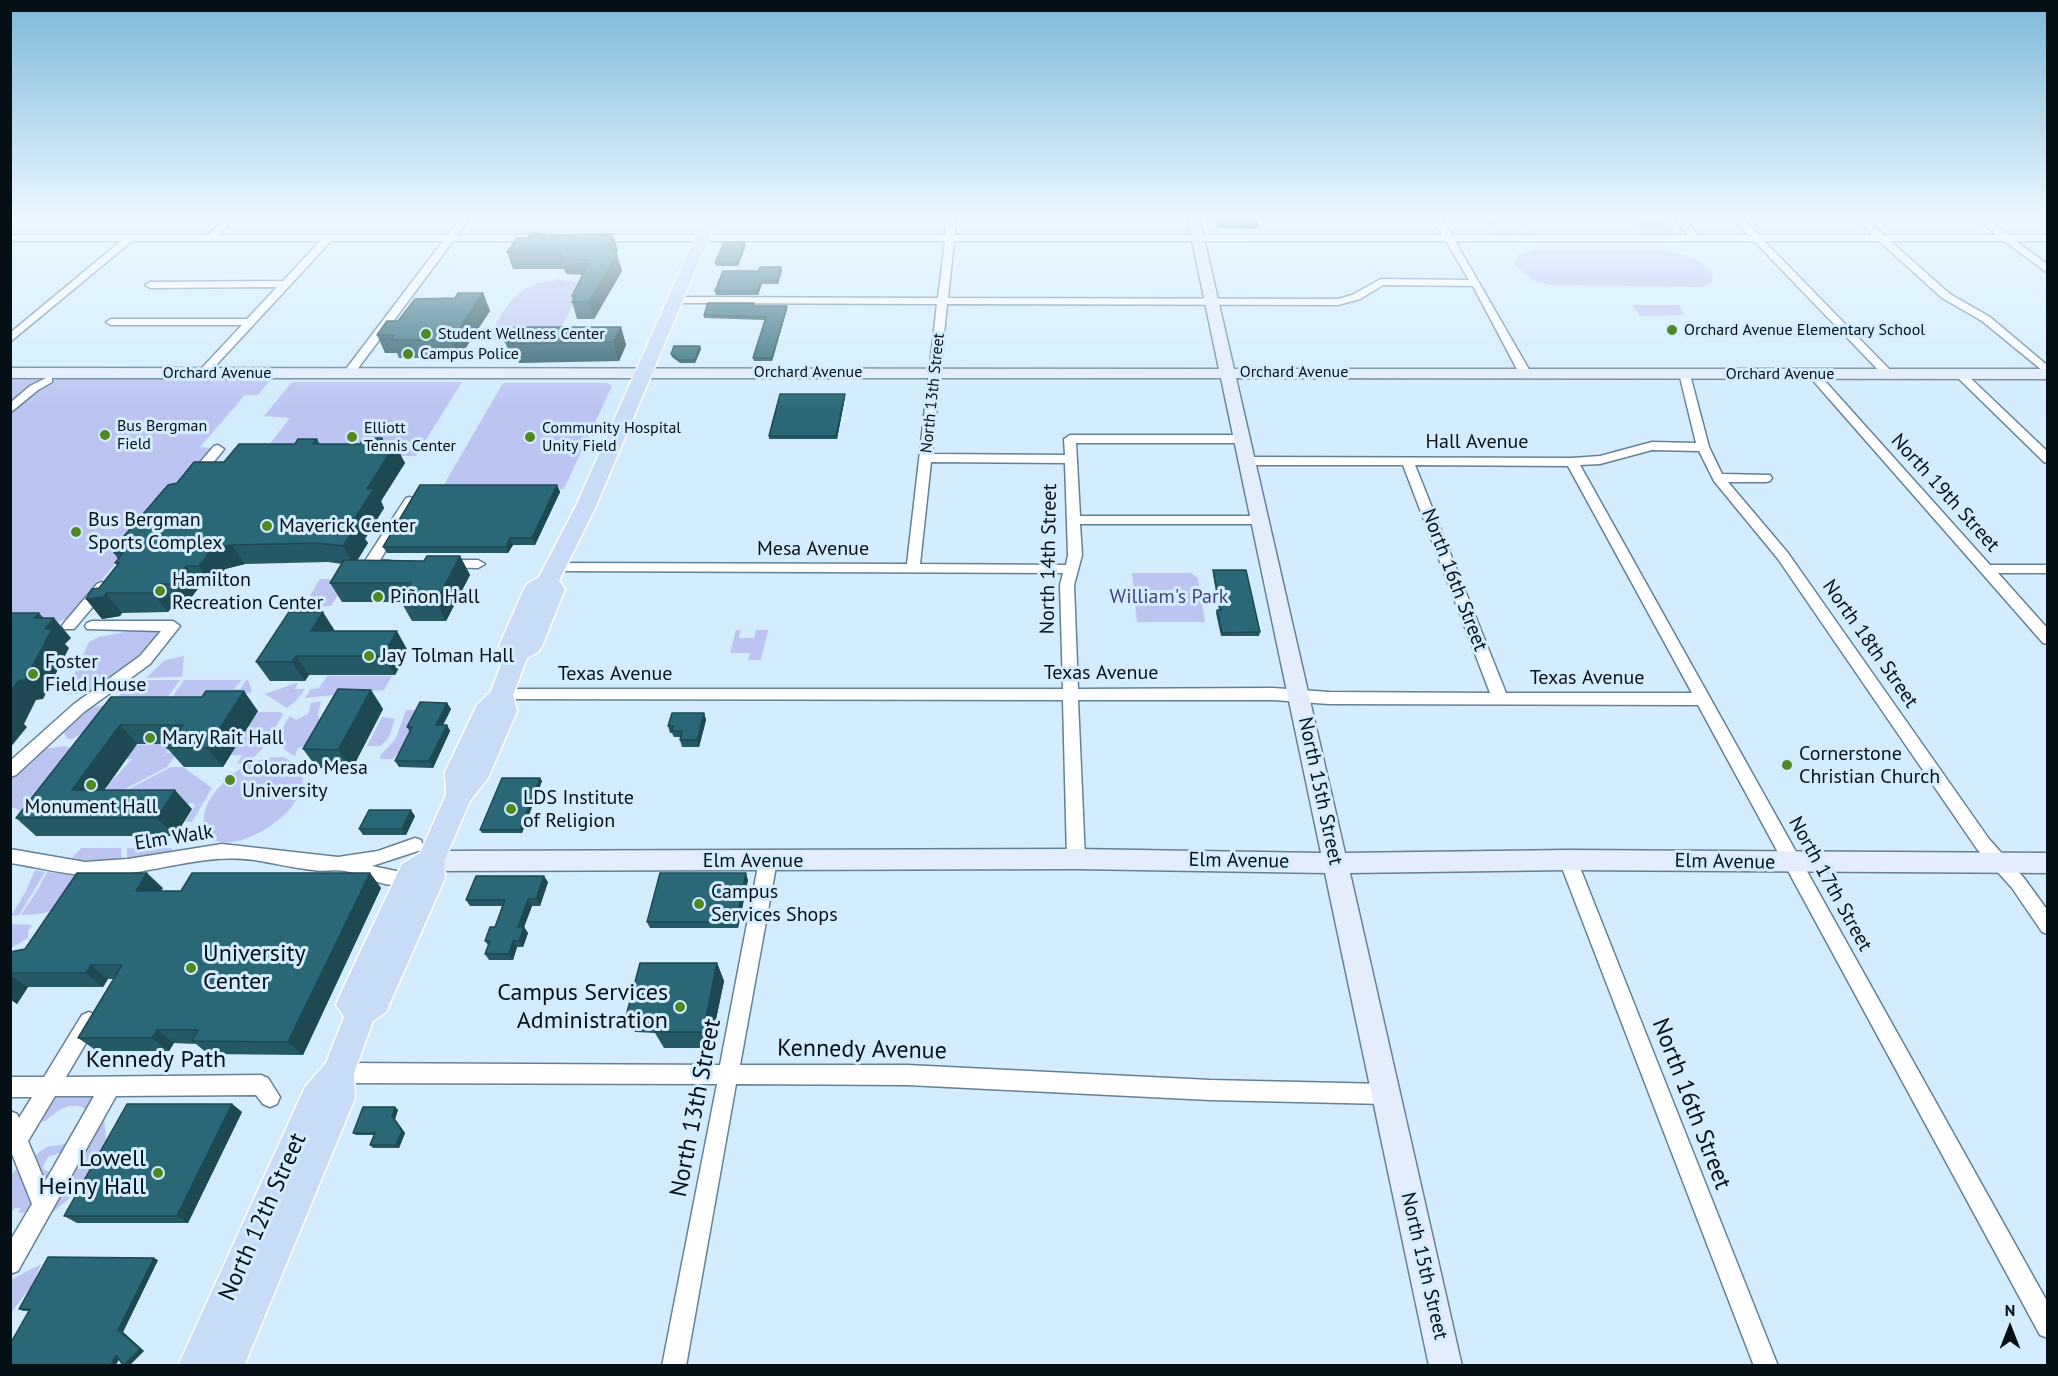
<!DOCTYPE html>
<html>
<head>
<meta charset="utf-8">
<style>
  body { margin:0 }
  #map { position:relative; width:2058px; height:1376px; overflow:hidden; background:#d3edfe; font-family:"PT Sans",sans-serif }
  canvas { display:block }
  .frame { position:absolute; inset:0; border:12px solid #040f16; pointer-events:none }
  .north { position:absolute; left:1980px; top:1298px; width:60px; height:60px; -webkit-text-stroke:4px #d3edfe; paint-order:stroke; rotate:0deg; font-size:16px; font-weight:700; line-height:24px; text-align:center; color:#040f16 }
  .north::after { content:''; display:block; margin:auto; width:21px; height:27px; background:#040f16; clip-path:polygon(50% 0,100% 100%,50% 72%,0 100%) }
</style>
</head>
<body>
<div id="map">
<canvas width="2058" height="1376"></canvas>
<div class="frame"></div>
<div class="north">N</div>
</div>
<script>
const c = document.querySelector('canvas').getContext('2d');
c.lineJoin = 'round';
function fill(path, color) { c.fillStyle = color; c.fill(path, 'evenodd'); }
function strokePath(path, color, width, dash) { c.strokeStyle = color; c.lineWidth = width; c.lineCap = dash ? 'butt' : 'round'; c.setLineDash(dash || []); c.stroke(path); }
function label(font, color, halo, rows, align = 'center') {
  c.font = font + ' "PT Sans",sans-serif'; c.lineWidth = 6; c.setLineDash([]); c.textBaseline = 'middle'; c.strokeStyle = halo; c.fillStyle = color; for (const [text, x, y, turn = 0] of rows) {
    c.save(); c.translate(x, y); c.rotate((+turn || 0) * Math.PI / 180); c.textAlign = isNaN(turn) ? turn : align; if (halo) c.strokeText(text, 0, 0); c.fillText(text, 0, 0); c.restore();
  }
}
fill(new Path2D(`
  M1484 217H1494L1500 229 1519 233 1526 229 1522 225 1524 223 1505 221 1499 225 1496 219 1504 221 1505 217H1523L1537 235H1505L1502 232 1504 235H1496Z
  M1629 217H1664L1680 236H1658L1655 233 1656 236H1644Z
  M1535 250H1666L1698 260 1713 274 1711 283 1701 287 1550 285 1533 280 1514 266 1518 255Z
  M558 279 575 282 580 292 554 340 549 342 490 340 489 337C506 306 518 281 556 281Z
  M1679 305 1685 315 1640 316 1632 305Z
  M71 376 272 378 258 395H245L200 447 211 448 71 617 58 622H11V378L15 380H55Z
  M292 382H462L416 456 261 455 290 418 264 416Z
  M503 383H607L612 386 564 489 442 488Z
  M1132 573H1191L1198 578 1205 622H1137Z
  M320 579H348L331 606 303 607Z
  M139 629 154 630 158 634C152 648 114 681 100 688 92 692 77 695 68 694L66 692 89 642 99 637Z
  M736 630H741L739 638H754L756 630H768L761 660H748L750 653H730Z
  M184 656 182 677 146 678 165 660Z
  M327 676H392L384 690 305 698 311 689 319 688Z
  M131 680H180L162 705H167L184 680H242L234 689H240L246 680H248L252 691 235 701 89 730 72 739H68L62 730 89 707 112 705Z
  M296 683H298L295 689H305L297 700 287 708 265 694Z
  M321 701 318 714 321 729 310 744 298 748 295 756C275 748 279 731 290 716L296 720 308 714 311 703Z
  M406 710H418L410 731 409 741 393 759H381L380 756 396 738Z
  M258 712H281L283 715C272 731 260 764 237 764L242 755H231Z
  M382 717 395 719 389 737 381 746H367Z
  M172 743 166 753H177L167 767 100 802 109 784 132 759H123L134 745Z
  M64 746 74 749 24 812 11 807 12 777H15L38 750Z
  M283 757 297 764 295 767 297 770 300 768C321 814 208 873 204 824 202 809 211 795 222 784 238 767 259 756 283 757Z
  M171 767H183L212 788 192 822H185L195 806 193 803 177 806 101 804Z
  M81 848H121L122 860H70Z
  M127 848H171L172 849 170 852 127 860Z
  M35 870 45 872 19 915 11 916 26 891Z
  M47 872 89 876C63 904 61 915 21 915L37 891Z
  M13 924 32 925 28 931V938L11 948V926Z
  M53 1092H103L99 1098 85 1109C72 1100 55 1111 46 1121H35Z
  M104 1117 107 1151 93 1178 46 1218 59 1201 60 1193Z
  M70 1141 69 1150 48 1157 43 1166 44 1170 53 1173 47 1190 34 1156 48 1146 61 1145Z
  M21 1166 37 1207 29 1212 18 1213 21 1208H15L11 1213V1174Z
  M41 1264 32 1285 11 1313V1280Z`), '#bcc4f2');
const street = new Path2D(`
  M225 217H235L218 235H448L461 217H470L457 235H536L541 238 536 241H453L353 375 349 376 343 373 443 241H331L207 375H199V371L242 325H111L106 322 111 319H247L277 287 150 288 145 285 150 282 283 281 320 241H132L10 342V333L121 241H10V235H208Z
  M947 217H957L955 235H1442L1432 217H1441L1452 235H1688L1673 217H1682L1698 235H1748L1732 217H1742L1759 235H1873L1854 217H1864L1884 235H1997L1975 217H1985L2009 235H2048V241H2016L2048 265V273L2004 241H1890L1950 294 1990 317 2048 366V375L1982 321 1942 298 1879 241H1764L1892 372 1894 374 1888 377 1884 376 1754 241H1455L1531 373 1525 376 1519 373 1473 286 1383 285 1360 299 1338 305 947 304 932 454 1065 455 1064 439 1070 435H1244L1250 439 1244 443H1076L1080 516H1261L1267 520 1261 524H1080L1082 555 1074 585 1078 689 1273 688 1329 692 1490 693 1403 465H1249L1243 461 1249 457 1572 458 1600 456 1652 442 1696 443 1679 373 1685 370 1689 371 1709 447 1722 474 1770 475 1772 478 1770 481 1766 482H1728L1788 553 1989 839 2024 878 2048 911V934L2042 932 2012 888 1977 849 1778 559 1714 481 1699 451 1652 450 1600 464 1580 465 2048 1303V1338L2040 1335 1698 705 1329 704 1273 700H1078L1085 859 1082 864 1076 866 1070 864 1067 859 1063 700 496 699 493 695 496 691 501 689H1063L1060 585 1063 573 556 571 549 567 556 563 907 564 937 304 675 303 670 300 675 297 938 298 945 241H596L591 238 596 235H945ZM954 241H1446L1469 280 1381 279 1352 295 1338 299 948 298ZM931 462 1065 463 1068 555 1066 565 920 564ZM1415 465 1568 466 1692 693H1506Z
  M1813 371 1817 372 1990 565H2048V573H1998L2048 629V644L2043 643 1809 376 1807 374Z
  M1960 371 1964 372 2048 452V463L2044 462 1956 376 1954 374Z
  M48 377 52 378V382L38 390 10 413V403L30 386Z
  M218 445 224 449 222 452 199 479H191L189 476 191 473 214 446Z
  M410 497 416 501 380 560 391 561 393 564 391 567H365L363 564 365 561 406 498Z
  M446 560H478L485 564 478 568 441 567 439 564 441 561Z
  M102 582 109 587 107 590 74 629H64L62 626 64 623 97 584Z
  M92 621H173L180 626 150 664 84 712 16 775 10 777V761L74 704 140 656 161 631 87 629 85 626 87 623Z
  M415 838 421 840 423 845 421 850 372 866 406 873 409 878 406 883C384 891 366 874 345 871 335 869 323 872 313 870 293 868 274 863 254 860 205 853 159 872 110 875 75 878 44 868 10 863V849L85 862 128 859 222 844 338 857 378 851Z
  M1568 853 1574 855 1577 860 1778 1366H1754L1559 860 1562 855Z
  M768 854 774 856 777 861 740 1065H907L1210 1080 1386 1084 1393 1087 1396 1094 1393 1101 1386 1104 1210 1100 907 1085 736 1084 686 1366H662L717 1084 338 1083 331 1080 328 1073 331 1066 338 1063 720 1065 759 861 762 856Z
  M89 1012 96 1015 99 1021 66 1077 261 1075 268 1078 280 1097 277 1104 270 1107 263 1104 256 1095 116 1096 18 1271 10 1274V1241L32 1204 10 1149V1111L17 1114 19 1118 32 1097H10V1077H44L82 1015ZM55 1096H94L45 1182 28 1141Z`);
const secondary = new Path2D(`
  M1187 217H1199L1234 369H2048V379L1236 378 1345 853 1568 850 2048 853V873L1568 870 1350 873 1462 1366H1429L1325 873 1076 869 430 871 422 868 418 861 422 854 430 851 1076 849 1321 853 1221 378H10V368L1219 369Z`);
const primary = new Path2D(`
  M704 217H718L596 506 559 581 565 589 542 646 538 652 527 658 513 695 517 711 488 778 470 801 444 861 445 878 386 1012 373 1021 354 1073 355 1098 244 1366H178L305 1087 326 1063 344 1017 336 1005 340 995 402 864 420 853 446 795 445 772 477 705 491 691 505 654 499 646 524 589 527 584 539 577 576 506Z`);
strokePath(street, '#638195', 3);
strokePath(secondary, '#638195', 3);
strokePath(primary, '#fff', 3);
fill(street, '#fff');
fill(secondary, '#e3edfb');
fill(primary, '#c8dcf7');
fill(new Path2D(`
  M1215 217H1256L1258 226 1257 229 1218 228Z
  M546 234 547 235 618 250 616 254 622 271 594 319H577L572 302 573 300 572 296 582 275 566 274 564 269H513L507 252 527 238Z
  M746 245 738 266H716L715 263Z
  M781 267 782 271 778 284H762L758 295H716L715 291 759 271Z
  M483 293 490 311 459 358H399L397 353H385L377 335 398 321 455 298Z
  M754 306H787V309L772 361H754L753 358 765 320 704 318V315Z
  M621 327 626 345 619 361 519 363 518 360H512L505 342Z
  M701 349 695 363H680L672 357 671 354Z
  M845 394V397L837 439H769V436Z
  M382 438 386 444 405 463 381 501 384 508 365 539 368 543 357 560 424 561 460 556 470 575 446 621H412L401 602H342L330 583 342 564 328 562 245 564 225 569 212 586H200L187 603H175L168 612 122 613 120 616 102 619 86 599 99 588 117 565 115 563 118 559 112 550 224 462 317 439 320 444H360Z
  M557 485 560 492 535 545H513L508 553H387L383 547Z
  M1213 570 1260 632 1259 636H1221L1216 613 1217 610H1219L1213 574Z
  M335 631 408 651 395 675H309L305 681H270L256 662Z
  M371 690 383 709 352 769 317 768 303 749Z
  M111 697 258 711 223 767H184L167 748 170 744H137L104 790 192 809 175 836H36L16 818Z
  M447 703 451 709 443 725H447L450 731 433 768 399 767 395 761 410 732 407 727Z
  M704 713 706 720 699 747H682L680 740 681 737H674L672 733H670L668 726Z
  M540 778 542 781 522 833H482L480 830Z
  M415 816 406 835H363L359 829Z
  M370 873 381 888 303 1055 208 1054 196 1044 174 1043 169 1051H97L78 1038 114 979H108L103 987H28L17 1004 10 999V952L25 949 163 888 161 891H181Z
  M748 880 738 928H650L647 922Z
  M548 882 540 906H532L524 927 528 933 523 947H517L513 960H489L485 954 488 945 485 941 495 927 502 906H470L466 900Z
  M717 963 724 981 710 1048H664L655 1033 635 1032 626 1016Z
  M232 1104 242 1112 188 1223H77L64 1216Z
  M395 1107 398 1110 395 1119 405 1133 399 1148H373L370 1145 374 1135H356L353 1133Z
  M158 1260 123 1332 144 1351 119 1360 29 1311H23L19 1309Z`), '#255966');
fill(new Path2D(`
  M613 234 618 250 612 262 607 246Z
  M745 242 746 245 738 266 737 263Z
  M617 255 622 271 594 319 589 302Z
  M781 267 782 271 778 284 777 280Z
  M761 280 762 284 758 295 757 291Z
  M483 293 490 311 459 358 452 340Z
  M787 306V309L772 361V358Z
  M621 327 626 345 619 361 613 342Z
  M700 346 701 349 695 363V360Z
  M845 394V397L837 439 836 436Z
  M382 438 390 453 395 444 405 463 381 501 384 508 365 539 368 543 354 566 343 546 351 524 378 444Z
  M557 485 560 492 535 545 532 538Z
  M510 538 513 545 508 553 506 547Z
  M232 545 245 564 225 569 212 586 199 566 212 549Z
  M460 556 470 575 446 621 436 602Z
  M186 566 200 586 187 603 173 584Z
  M160 584 175 603 168 612 153 593Z
  M106 593 122 613 120 616 102 619 86 599Z
  M323 612 335 631 323 651 311 631Z
  M39 613 49 624 54 618 71 638 65 644 69 648 43 699 36 700 24 724 27 727 10 748V694L34 618Z
  M397 631 408 651 395 675 383 656Z
  M296 656 309 675 305 681 292 662Z
  M371 690 383 709 352 769 338 750Z
  M244 691 258 711 223 767 207 748Z
  M447 703 451 709 440 731 436 725Z
  M704 713 706 720 699 747 697 740Z
  M120 725 137 744 91 809 72 790Z
  M447 725 450 731 433 768 429 761Z
  M540 778 542 781 522 833 520 830Z
  M175 790 192 809 175 836 157 818Z
  M411 810 415 816 406 835 402 829Z
  M147 873 163 888 152 906 136 891Z
  M370 873 381 888 303 1055 288 1042Z
  M746 873 748 880 738 928 736 922Z
  M544 876 548 882 540 906 536 899Z
  M528 899 532 906 524 927 528 933 523 947 519 941 518 927Z
  M513 941 517 947 513 960 509 954Z
  M717 963 724 981 710 1048 703 1032Z
  M91 965 108 979 103 987 86 973Z
  M10 975 28 987 17 1004 10 999Z
  M157 1030 174 1043 169 1051 152 1038Z
  M232 1104 242 1112 188 1223 177 1216Z
  M395 1107 398 1110 395 1119 405 1133 399 1148 396 1145 392 1116Z
  M154 1258 158 1260 123 1332 144 1351 130 1365H124L118 1330Z
  M116 1355 121 1356 116 1365H111Z`), '#1e4953');
const building = new Path2D(`
  M1216 217H1256L1258 226 1218 225Z
  M532 233 546 234 545 235 613 234 607 246 617 255 589 302H572L575 296H572L590 260 561 258 563 255 559 254 561 252H507L517 238H527Z
  M724 242H745L737 263H715Z
  M760 267H781L777 280H761L757 291H715L723 271H759Z
  M458 293H483L452 340H391L394 335H377L387 321H398L415 299 455 298Z
  M708 303H754L753 306H787L772 358H753L766 317 704 315Z
  M515 327H621L613 342 512 344 514 342H505Z
  M674 346H700L695 360H680L671 354Z
  M780 394H845L836 436H769Z
  M364 438H382L378 444H395L367 489H374L351 524H357L343 546 317 543 232 545 212 549 199 566H186L173 584H160L153 593H106L104 597 86 599 92 589 99 588 119 563H115L123 553H114L116 550H112L168 485 177 483 194 462H224L239 444H295L298 439H317L313 444H360Z
  M420 485H557L532 538H510L506 547H383Z
  M427 556H460L436 602H401L411 583H330L344 560 424 561Z
  M1213 570H1246L1260 632 1222 633 1217 610H1221Z
  M289 612H323L311 631H397L383 656H296L292 662H256Z
  M10 613H39L34 618H54L45 629H52L25 680 18 681 10 694Z
  M338 689 371 690 338 750 303 749Z
  M206 691H244L207 748H167L183 725H120L72 790H175L157 818H16L111 697H202Z
  M420 702 447 703 436 725H447L429 761H395L412 727H407Z
  M672 713H704L697 740H680L682 731H672L673 726H668Z
  M502 778H540L520 830H480Z
  M369 810H411L402 829H359Z
  M77 873H147L136 891H181L192 873H370L288 1042 192 1041 198 1030H157L152 1038H78L122 965H91L86 973H10V952L25 949Z
  M660 873H746L736 922H647Z
  M476 876H544L536 899H528L518 927H524L519 941H513L509 954H485L490 941H485L490 927H495L505 900H466Z
  M640 963H717L703 1032H655L659 1016H626Z
  M127 1104H232L177 1216H64Z
  M363 1107H395L392 1116 402 1131 396 1145H370L375 1133H353Z
  M48 1257 154 1258 118 1330 140 1349 124 1365H123L116 1355 111 1365H10V1344L30 1309H19Z`);
fill(building, '#2b6877');
strokePath(building, '#1e4953', 1.5);
const sky = c.createLinearGradient(0, 0, 0, 410);
sky.addColorStop(0, '#7db8d7');
sky.addColorStop(0.53, '#ebf7ff');
sky.addColorStop(1, '#ebf7ff00');
c.fillStyle = sky;
c.fillRect(0, 0, 2058, 410);
for (const [x, y, r, color] of [
  [1672,330,6,"#508823"],
  [426,334,6,"#508823"],
  [408,354,6,"#508823"],
  [105,435,6,"#508823"],
  [352,437,6,"#508823"],
  [530,437,6,"#508823"],
  [267,526,6,"#508823"],
  [76,532,6,"#508823"],
  [160,591,6,"#508823"],
  [378,597,6,"#508823"],
  [369,656,6,"#508823"],
  [33,674,6,"#508823"],
  [150,738,6,"#508823"],
  [1787,765,6,"#508823"],
  [230,780,6,"#508823"],
  [91,785,6,"#508823"],
  [511,809,6,"#508823"],
  [699,904,6,"#508823"],
  [191,968,6,"#508823"],
  [680,1007,6,"#508823"],
  [158,1173,6,"#508823"]
]) { const dot = new Path2D(); dot.arc(x, y, r, 0, 2 * Math.PI); c.fillStyle = color; c.fill(dot); strokePath(dot, '#d3edfe', 2); }
label('16px', '#040f16', '#d3edfe', [
  ["Orchard Avenue Elementary School",1684,330],
  ["Student Wellness Center",438,334],
  ["Campus Police",420,354],
  ["Bus Bergman",117,426],
  ["Field",117,444],
  ["Elliott",364,428],
  ["Tennis Center",364,446],
  ["Community Hospital",542,428],
  ["Unity Field",542,446]
], 'left');
label('16px', '#040f16', '#d3edfe', [
  ["Orchard Avenue",808,372],
  ["Orchard Avenue",1294,372],
  ["Orchard Avenue",217,373],
  ["Orchard Avenue",1780,374],
  ["North 13th Street",933,393,-84]
]);
label('20px', '#040f16', '#d3edfe', [
  ["Hall Avenue",1477,442],
  ["North 19th Street",1945,493,48],
  ["Mesa Avenue",813,549],
  ["North 14th Street",1049,559,-89],
  ["North 16th Street",1454,580,69],
  ["North 18th Street",1870,644,55],
  ["Texas Avenue",1101,673],
  ["Texas Avenue",615,674],
  ["Texas Avenue",1587,678],
  ["North 15th Street",1320,791,78],
  ["Elm Walk",174,838,-9],
  ["Elm Avenue",753,861],
  ["Elm Avenue",1239,861,1],
  ["Elm Avenue",1725,862,1],
  ["North 17th Street",1830,884,61],
  ["North 15th Street",1424,1266,77]
]);
label('20px', '#040f16', '#d3edfe', [
  ["Bus Bergman",88,520],
  ["Sports Complex",88,543],
  ["Maverick Center",279,526],
  ["Hamilton",172,580],
  ["Recreation Center",172,603],
  ["Piñon Hall",390,597],
  ["Jay Tolman Hall",381,656],
  ["Foster",45,662],
  ["Field House",45,685],
  ["Mary Rait Hall",162,738],
  ["Cornerstone",1799,754],
  ["Christian Church",1799,777],
  ["Colorado Mesa",242,768],
  ["University",242,791],
  ["LDS Institute",523,798],
  ["of Religion",523,821],
  ["Monument Hall",91,807,"center"],
  ["Campus",711,892],
  ["Services Shops",711,915]
], 'left');
label('20px', '#3e437d', '#d3edfe', [
  ["William's Park",1169,597]
]);
label('24px', '#040f16', '#d3edfe', [
  ["University",203,954,"left"],
  ["Center",203,982,"left"],
  ["Campus Services",668,993],
  ["Administration",668,1021],
  ["Lowell",146,1159],
  ["Heiny Hall",146,1187]
], 'right');
label('24px', '#040f16', '#d3edfe', [
  ["Kennedy Avenue",862,1050,1],
  ["Kennedy Path",156,1060],
  ["North 16th Street",1691,1104,69],
  ["North 13th Street",696,1108,-79],
  ["North 12th Street",263,1217,-66]
]);
</script>
</body>
</html>
